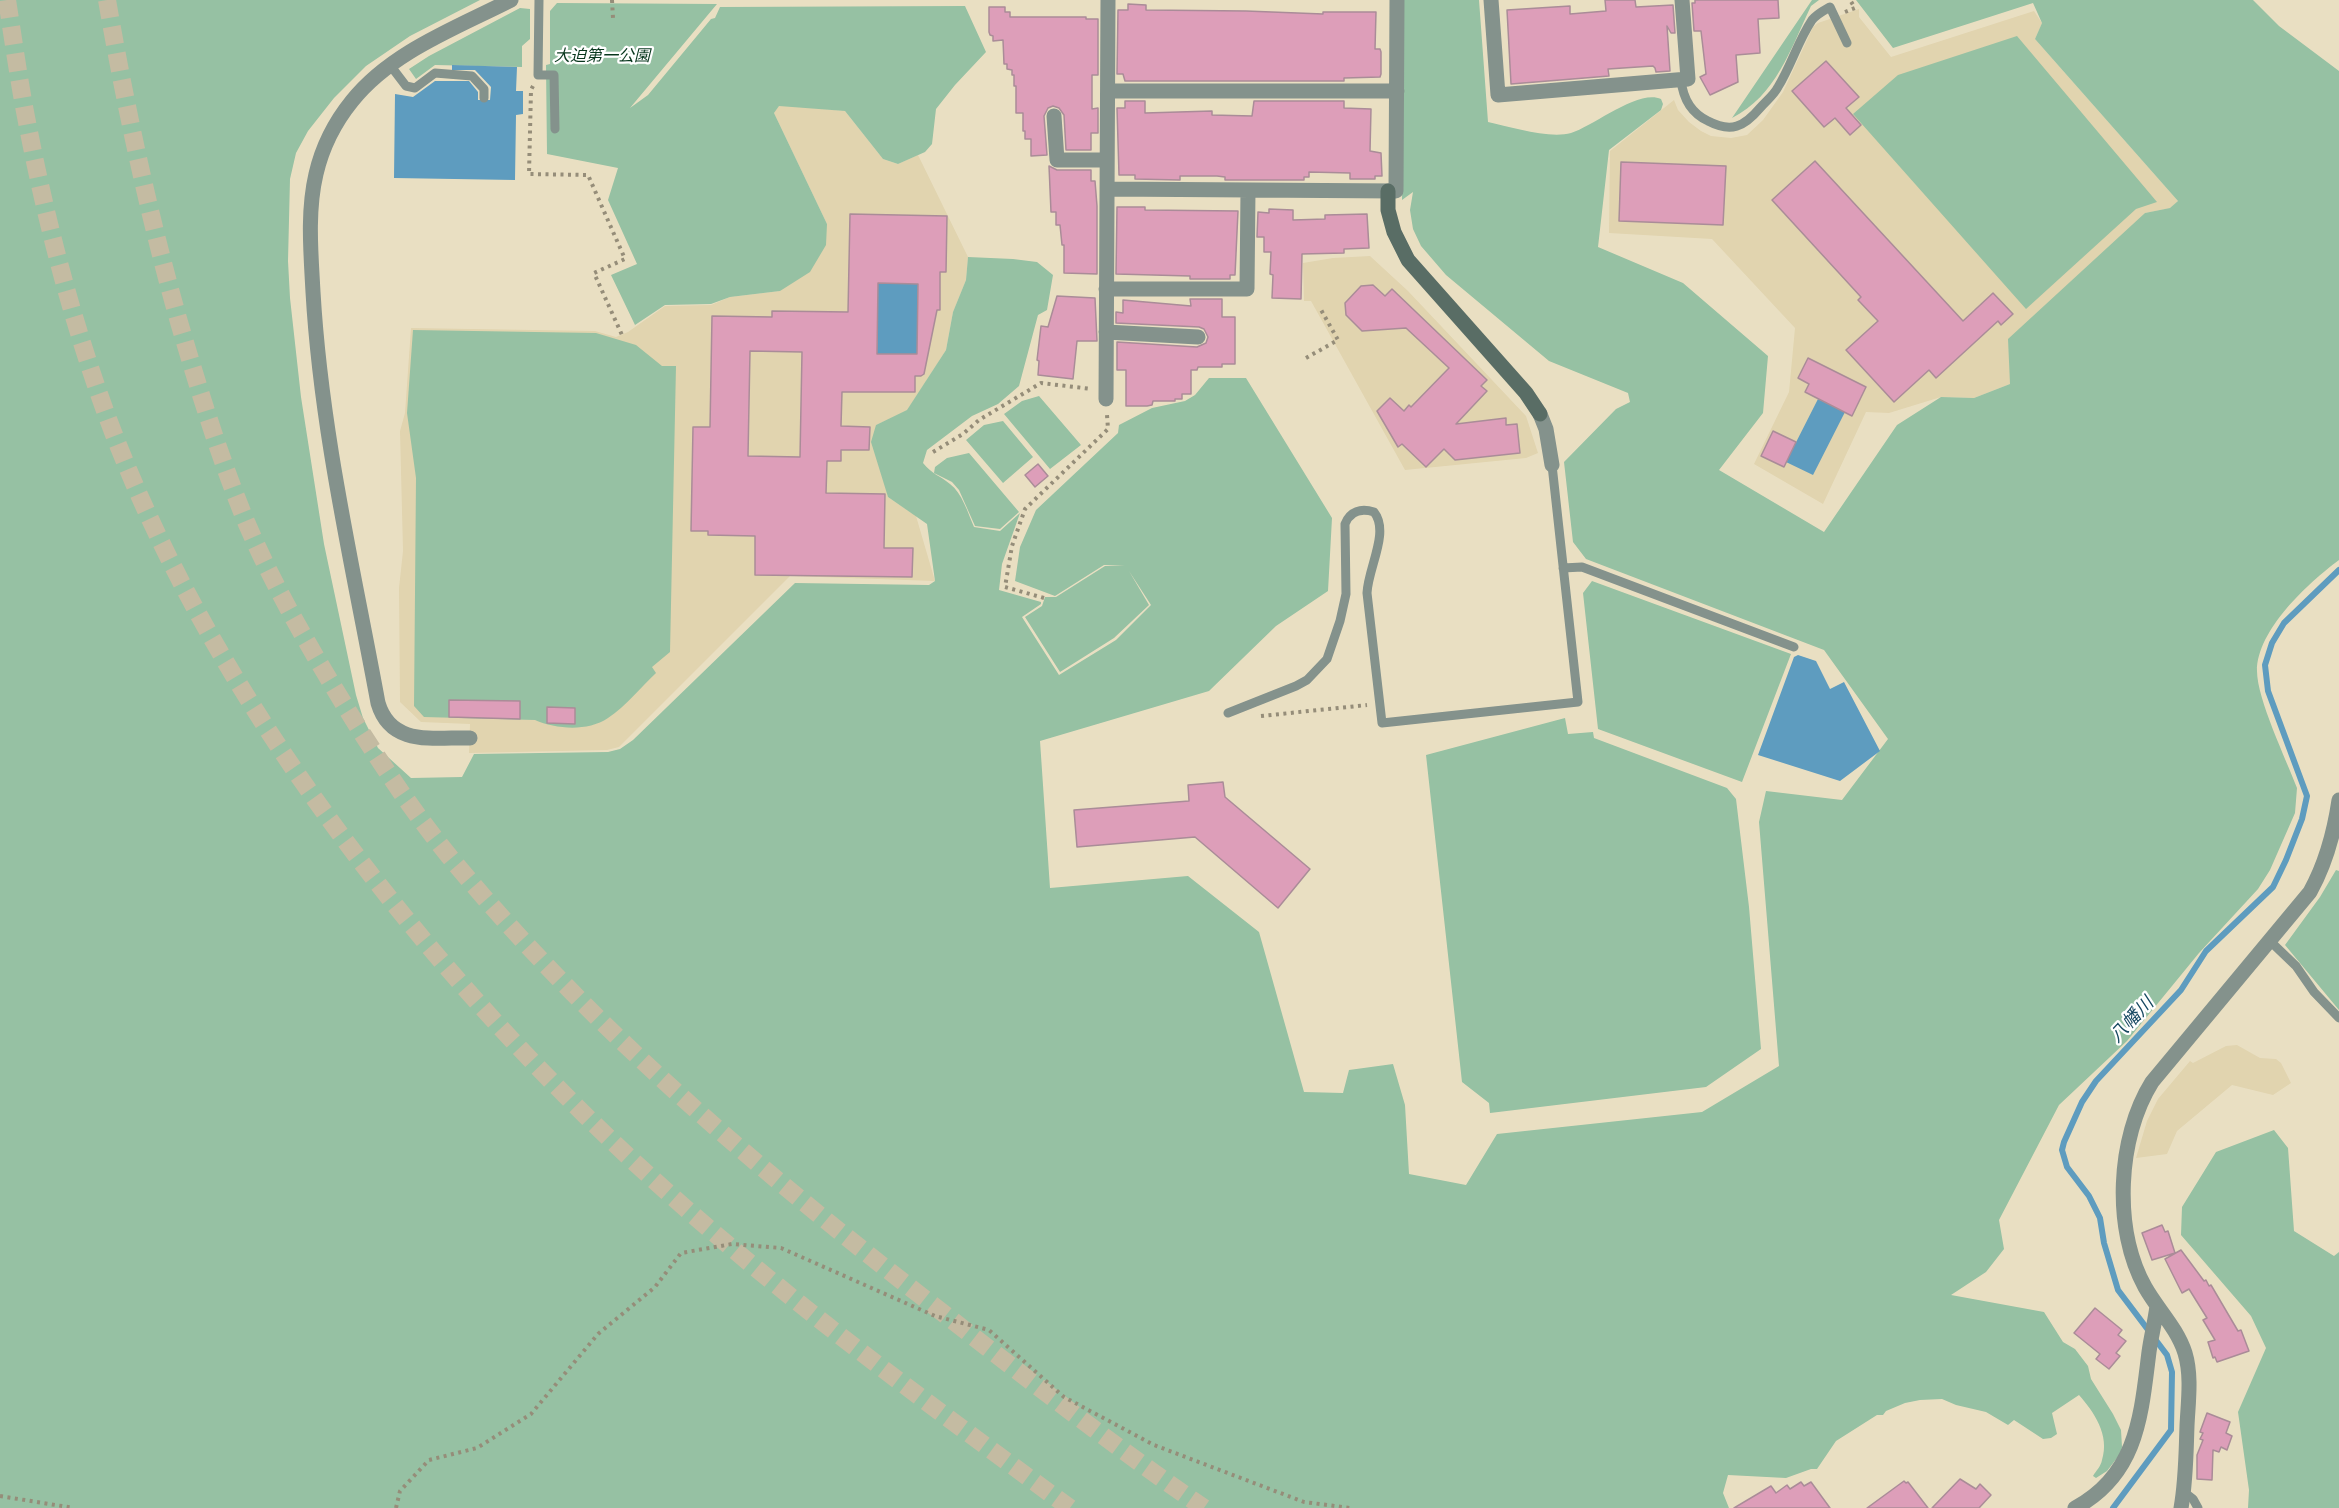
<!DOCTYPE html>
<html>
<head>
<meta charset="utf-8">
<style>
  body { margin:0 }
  canvas { display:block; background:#e9dfc2 }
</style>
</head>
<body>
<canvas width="2339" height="1508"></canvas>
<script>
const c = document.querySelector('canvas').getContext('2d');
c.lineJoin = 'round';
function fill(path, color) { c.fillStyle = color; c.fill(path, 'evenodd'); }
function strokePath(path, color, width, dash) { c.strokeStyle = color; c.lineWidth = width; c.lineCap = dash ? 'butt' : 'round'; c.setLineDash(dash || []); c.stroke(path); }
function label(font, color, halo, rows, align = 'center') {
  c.font = font + ' "Noto Serif","Noto Sans JP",serif'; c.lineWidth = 4.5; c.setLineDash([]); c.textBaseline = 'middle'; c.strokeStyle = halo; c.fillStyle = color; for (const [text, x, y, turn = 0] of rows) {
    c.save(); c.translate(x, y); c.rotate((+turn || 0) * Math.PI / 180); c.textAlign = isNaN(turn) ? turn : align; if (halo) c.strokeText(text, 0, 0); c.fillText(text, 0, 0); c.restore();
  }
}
fill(new Path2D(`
  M1859 9V17L1891 57 2034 11 2042 23 2035 39 2178 201 2171 208 2145 213 2010 384 1974 398 1941 397 1889 413 1866 412 1823 504 1754 464 1789 392 1795 328 1712 239 1609 233 1610 151 1674 100 1678 110 1689 122 1701 131 1711 136 1731 138 1747 135 1763 120 1783 92 1813 27 1818 23Z
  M779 105 845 111 883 159 898 164 918 155 968 257 966 280 953 312 946 350 907 411 876 425 888 497 916 516 935 581 790 576 619 747 607 750 469 753 470 724 421 722 400 702 399 588 403 551 400 431 405 413 411 328 595 331 616 337 628 332 665 306 711 305 730 297 780 291 827 224 774 113Z
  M1370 256 1408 291 1526 416 1538 453 1526 458 1405 470 1311 301H1304L1303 263 1333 258Z
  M2237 1045 2260 1058 2276 1059 2281 1063 2291 1083 2273 1095 2232 1085 2177 1131 2167 1154 2136 1158 2147 1121 2158 1099 2190 1061 2193 1063 2226 1046Z`), '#e1d4af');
fill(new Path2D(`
  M0 0H480L410 36 366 66 334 98 308 131 296 153 290 179 288 261 290 298 301 397 324 544 356 695 363 718 378 748 411 778 462 777 474 754 608 752 620 749 633 740 795 583 929 585 935 581 927 524 888 497 871 442 876 425 907 410 946 350 953 312 966 280 968 257 1013 259 1037 262 1053 275 1047 310 1038 315 1019 386 998 404 972 416 927 450 923 463C933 475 939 475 950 484 962 493 968 513 974 527L1000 531 1020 513 1002 564 999 590 1041 602V604L1022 617 1059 675 1116 640 1151 605 1129 571 1149 605 1114 638 1060 672 1025 617 1042 606 1045 597H1056L1105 566 1125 565H1104L1055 596 1015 581 1020 547 1036 510 1118 433 1119 425 1152 408 1185 401 1195 395 1209 378H1246L1332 518 1328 591 1276 626 1209 691 1040 741 1050 888 1188 876 1259 932 1304 1092 1343 1093 1349 1070 1393 1064 1405 1105 1409 1174 1466 1185 1497 1134 1702 1112 1779 1066 1759 822 1766 791 1842 800 1888 739 1824 650 1586 559 1573 542 1564 462 1616 409 1630 402 1628 393 1549 361 1446 275 1421 246 1413 229 1410 210 1413 192 1402 200 1404 0H1479L1488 122C1511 127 1549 139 1571 133 1594 126 1638 89 1661 99L1663 104 1661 110 1609 150 1598 247 1683 283 1768 356 1763 413 1719 470 1824 532 1897 425 1941 397 1974 398 2010 384 2008 339 2145 213 2170 208 2178 201 2035 39 2042 23 2033 3 1893 48 1856 0H2253L2279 26 2339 71V560C2308 583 2257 630 2257 671 2257 699 2286 759 2297 788L2295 813 2270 870 2258 889 2199 953 2127 1041 2059 1105 1999 1220 2004 1249 1986 1272 1951 1295 2044 1312 2063 1342 2075 1349 2088 1366 2091 1379 2113 1414 2121 1430 2122 1447 2120 1454 2107 1471 2096 1478 2093 1476C2096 1471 2101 1466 2102 1460 2110 1435 2094 1412 2079 1395L2052 1413 2057 1434 2051 1438 2043 1439 2014 1420 2008 1425 1986 1412 1956 1405 1942 1399 1920 1400 1905 1403 1886 1411 1883 1415H1877L1836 1441 1817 1469H1811L1786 1478 1728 1475 1723 1493 1729 1508H0Z
  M1812 0H1819L1811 6C1791 48 1776 96 1732 118Z
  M557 3 717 4 630 108 648 95 711 19 715 18 720 7 965 6 986 52 955 85 936 109 932 144 925 152 898 164 883 159 845 111 779 106 774 113 827 224 826 245 810 272 780 291 730 297 711 304 665 305 635 325 611 275 637 264 608 200 618 168 547 154 546 65 550 64V11Z
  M520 8 530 9V39L522 46V67L435 65 416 79 409 69 429 56Z
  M2017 36 2157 202 2136 209 2026 309 1853 114 1898 75Z
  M413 330 596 333 636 345 662 366H676L670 652 652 667 656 673C641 687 626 706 608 718 587 732 556 729 535 720L424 717 414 706 416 478 407 413Z
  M1039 396 1081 445 1050 469 1004 414 1022 401Z
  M1003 421 1033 457 1003 483 966 440 984 425Z
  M969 453 1019 512 1000 529 975 526 959 490 952 482 934 473 935 467 947 458Z
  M1592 581 1791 654 1742 782 1598 729 1583 593Z
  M1565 718 1568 734 1593 732 1594 738 1727 788 1736 799 1749 907 1761 1049 1706 1087 1490 1113 1489 1103 1462 1082 1426 755Z
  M2336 870 2339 871V1010L2285 945 2320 897Z
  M2274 1130 2288 1148 2294 1231 2334 1256 2339 1252V1508H2248L2249 1490 2238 1412 2266 1348 2251 1316 2181 1235 2182 1207 2216 1152Z`), '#96c1a3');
fill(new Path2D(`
  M452 65 517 67 516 91H523V114L516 115 515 180 394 178 395 94 413 97 435 81H469L478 92V100H490L491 87 475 70H452Z
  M878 283 918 284 917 354H877Z
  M1818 399 1845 412 1813 475 1786 462Z
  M1798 655 1816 661 1830 689 1844 682 1880 751 1840 781 1758 755 1794 657Z`), '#5e9cbf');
strokePath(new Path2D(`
  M2113 1508 2171 1430 2172 1372 2167 1355 2118 1290 2104 1243 2100 1218 2089 1196 2067 1167 2062 1150 2064 1142 2082 1102 2096 1081 2181 990 2206 951 2273 887 2286 860 2302 819 2307 796 2268 691 2265 665 2272 643 2284 623 2339 570`), '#5e9cbf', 6);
const building = new Path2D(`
  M1605 0H1635L1636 7 1673 5 1675 33H1671L1667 26 1670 71 1656 72 1655 68 1653 66 1608 69 1609 76 1511 84 1507 10 1570 6V14L1606 11Z
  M1695 0H1778L1779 18 1758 19 1760 53 1736 55 1738 82 1710 95 1700 77 1706 74 1701 31H1694L1692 3H1695Z
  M1128 4 1146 5V10L1246 11 1323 14V12H1376L1375 49H1380L1381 52V74L1380 77 1344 78V81H1125L1123 74H1117L1118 10H1128Z
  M989 7H1005V12H1010V17H1086V19H1098V75H1092V109L1098 108V133H1091V150H1066L1064 115 1059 108 1053 106 1048 108 1044 116 1047 155 1031 156V139H1025V131H1023V113H1016V86H1014V75H1012V70L1007 69V64H1004L1003 40 993 41V36L990 35 989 32Z
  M1826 61 1859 97 1846 108 1861 125 1850 135 1835 118 1824 127 1792 91Z
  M1125 101H1145V113L1212 111V115L1252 116 1254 101H1344V108L1371 109 1370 151 1381 153 1382 176H1375V179H1350V173L1309 172V177H1304V180H1225V177L1217 176H1180V180L1135 179V175H1119L1117 108H1125Z
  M1815 161 1963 321 1993 293 2013 314 2001 325 1998 321 1936 378 1929 370 1894 402 1846 350 1878 321 1858 300 1861 297 1772 200Z
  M1621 162 1726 166 1723 225 1619 221Z
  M1049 166 1057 170H1091V181H1095L1097 206V274L1064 273V245H1062L1060 225H1056V212H1051Z
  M1117 207H1145V210L1238 211 1235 275H1230V279H1190V276L1116 274Z
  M1269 209 1293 210V220L1325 219V215L1367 214 1369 248 1344 249V253L1302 254 1301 299 1272 298 1273 275 1270 274 1271 252H1264V237H1257L1258 212 1269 213Z
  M850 214 947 216 946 272H940V310H937L924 374 921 376H915V392H842L841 426 870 427 869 450H841V461H827L826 493 885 494 884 548H913L912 577 755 575V536L708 535V531H691L693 427H710L712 316 772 317V311L848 312ZM878 283 918 284 917 354H877ZM750 351 802 352 800 457 748 456Z
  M1373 285 1385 296 1392 289 1487 380 1481 386 1487 391 1456 424 1506 418V425L1517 424 1520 453 1455 460 1444 449 1426 467 1402 444 1398 447 1377 411 1390 398 1404 411 1409 405 1411 407 1449 368 1406 328 1362 331 1346 315 1345 303 1361 286Z
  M1057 296 1095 298 1097 341H1077L1073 379 1038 375 1039 361 1037 360 1041 326 1048 327Z
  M1190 299H1222V317H1235V364H1222V367H1198L1197 370H1191V394H1182V399H1175V401H1153L1152 405 1147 406H1126V370H1117V342L1197 347 1206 343 1208 337 1204 329 1199 327 1116 323V312L1123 313V300L1191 306Z
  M1808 358 1866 387 1852 416 1805 392 1809 384 1798 378Z
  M1773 431 1796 442 1784 467 1761 456Z
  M1038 464 1048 476 1035 487 1025 475Z
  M449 700 520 701V719L449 717Z
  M547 707 575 708V724L547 723Z
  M1223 782 1225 797 1310 869 1278 908 1195 837 1077 847 1074 810 1189 801 1188 785Z
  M2162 1225 2165 1232 2168 1231 2175 1253 2152 1260 2142 1233Z
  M2181 1250 2204 1281 2206 1280 2209 1286 2211 1285 2238 1331 2241 1330 2249 1351 2217 1362 2215 1357 2213 1358 2208 1342 2215 1340 2203 1320 2207 1318 2189 1289 2182 1293 2165 1259Z
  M2095 1308 2122 1330 2118 1335 2126 1341 2116 1353 2120 1356 2109 1369 2096 1359 2100 1354 2074 1333Z
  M2207 1413 2230 1422 2226 1433 2232 1436 2227 1450 2221 1447 2219 1452 2213 1450 2212 1480 2197 1479V1455L2203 1440 2200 1439 2203 1433 2200 1432Z
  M1960 1479 1976 1489 1980 1484 1991 1495 1979 1508H1932Z
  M1904 1481 1906 1483 1908 1482 1928 1508H1867Z
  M1801 1482 1804 1486 1811 1482 1830 1508H1734L1771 1486 1776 1493 1787 1485 1790 1489Z`);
fill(building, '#dd9eb9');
strokePath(building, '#aa8c98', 1.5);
strokePath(new Path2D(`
  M7 0C14 44 20 89 29 132 46 219 69 308 98 391 188 651 373 902 566 1096 717 1249 897 1381 1070 1508
  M107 0C126 109 149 216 179 322 199 390 220 459 247 524 269 575 296 624 324 671 362 735 402 798 449 856 585 1021 748 1161 916 1292 1011 1366 1105 1440 1204 1508`), '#c4bba2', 18, [18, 9]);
strokePath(new Path2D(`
  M612 0 613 18
  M1845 12 1855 8 1850 0
  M533 86 531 90 529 174 588 175 625 259 594 273 622 335
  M1306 358 1338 340 1320 308
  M933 452 963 434 979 420 1041 383 1092 389
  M1044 598 1005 587 1012 546 1025 509 1108 429 1107 415
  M1261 716 1367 705
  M0 1496 74 1508
  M396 1508 400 1491 429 1460 477 1448 531 1414 598 1334 655 1287 681 1253 732 1244 781 1248 935 1316 989 1330 1064 1397 1154 1445 1304 1502 1350 1508`), '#958d79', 4, [3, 4.5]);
strokePath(new Path2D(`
  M539 0 538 75H554L555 129
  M390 65 406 86 415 88 435 73 472 76 484 89V98
  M1681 80C1683 98 1691 113 1708 121 1731 133 1744 127 1760 108 1766 101 1774 95 1778 87 1791 66 1798 41 1812 20 1817 14 1823 11 1830 7L1847 43
  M1563 568 1582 567 1794 647
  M1228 713 1296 686 1307 680 1327 659 1340 621 1346 594 1345 524C1350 511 1361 508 1374 512 1390 532 1368 568 1367 593L1382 723 1578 702 1552 465
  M2271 942 2296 966 2314 992 2339 1018
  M2184 1492 2193 1499 2198 1508`), '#84928c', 9);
strokePath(new Path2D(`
  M1491 0 1498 95 1688 79 1682 0
  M1108 91H1397
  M1054 116 1057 160H1107
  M1107 189 1396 191 1397 0
  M1106 289H1247L1248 190
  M1106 332 1198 337
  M1106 399 1108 0
  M1540 414 1546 429 1552 465
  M470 738C434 737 391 747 378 703 353 567 321 431 313 292 311 254 307 212 316 174 322 148 335 122 352 101 391 52 456 28 511 0
  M2075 1508C2138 1474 2141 1415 2149 1352 2151 1337 2155 1322 2157 1306
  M2181 1508C2186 1481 2186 1453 2187 1426 2188 1403 2192 1376 2185 1353 2177 1328 2158 1310 2145 1287 2113 1229 2117 1138 2152 1082L2310 892C2326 863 2334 834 2339 800`), '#84928c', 15);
strokePath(new Path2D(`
  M1388 191V210L1394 232 1408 260 1526 393 1540 414`), '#596d65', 15);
label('italic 16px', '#08371d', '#fff', [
  ["大迫第一公園",602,56]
]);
label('italic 18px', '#164861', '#fff', [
  ["八幡川",2132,1020,-47]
]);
</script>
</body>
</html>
